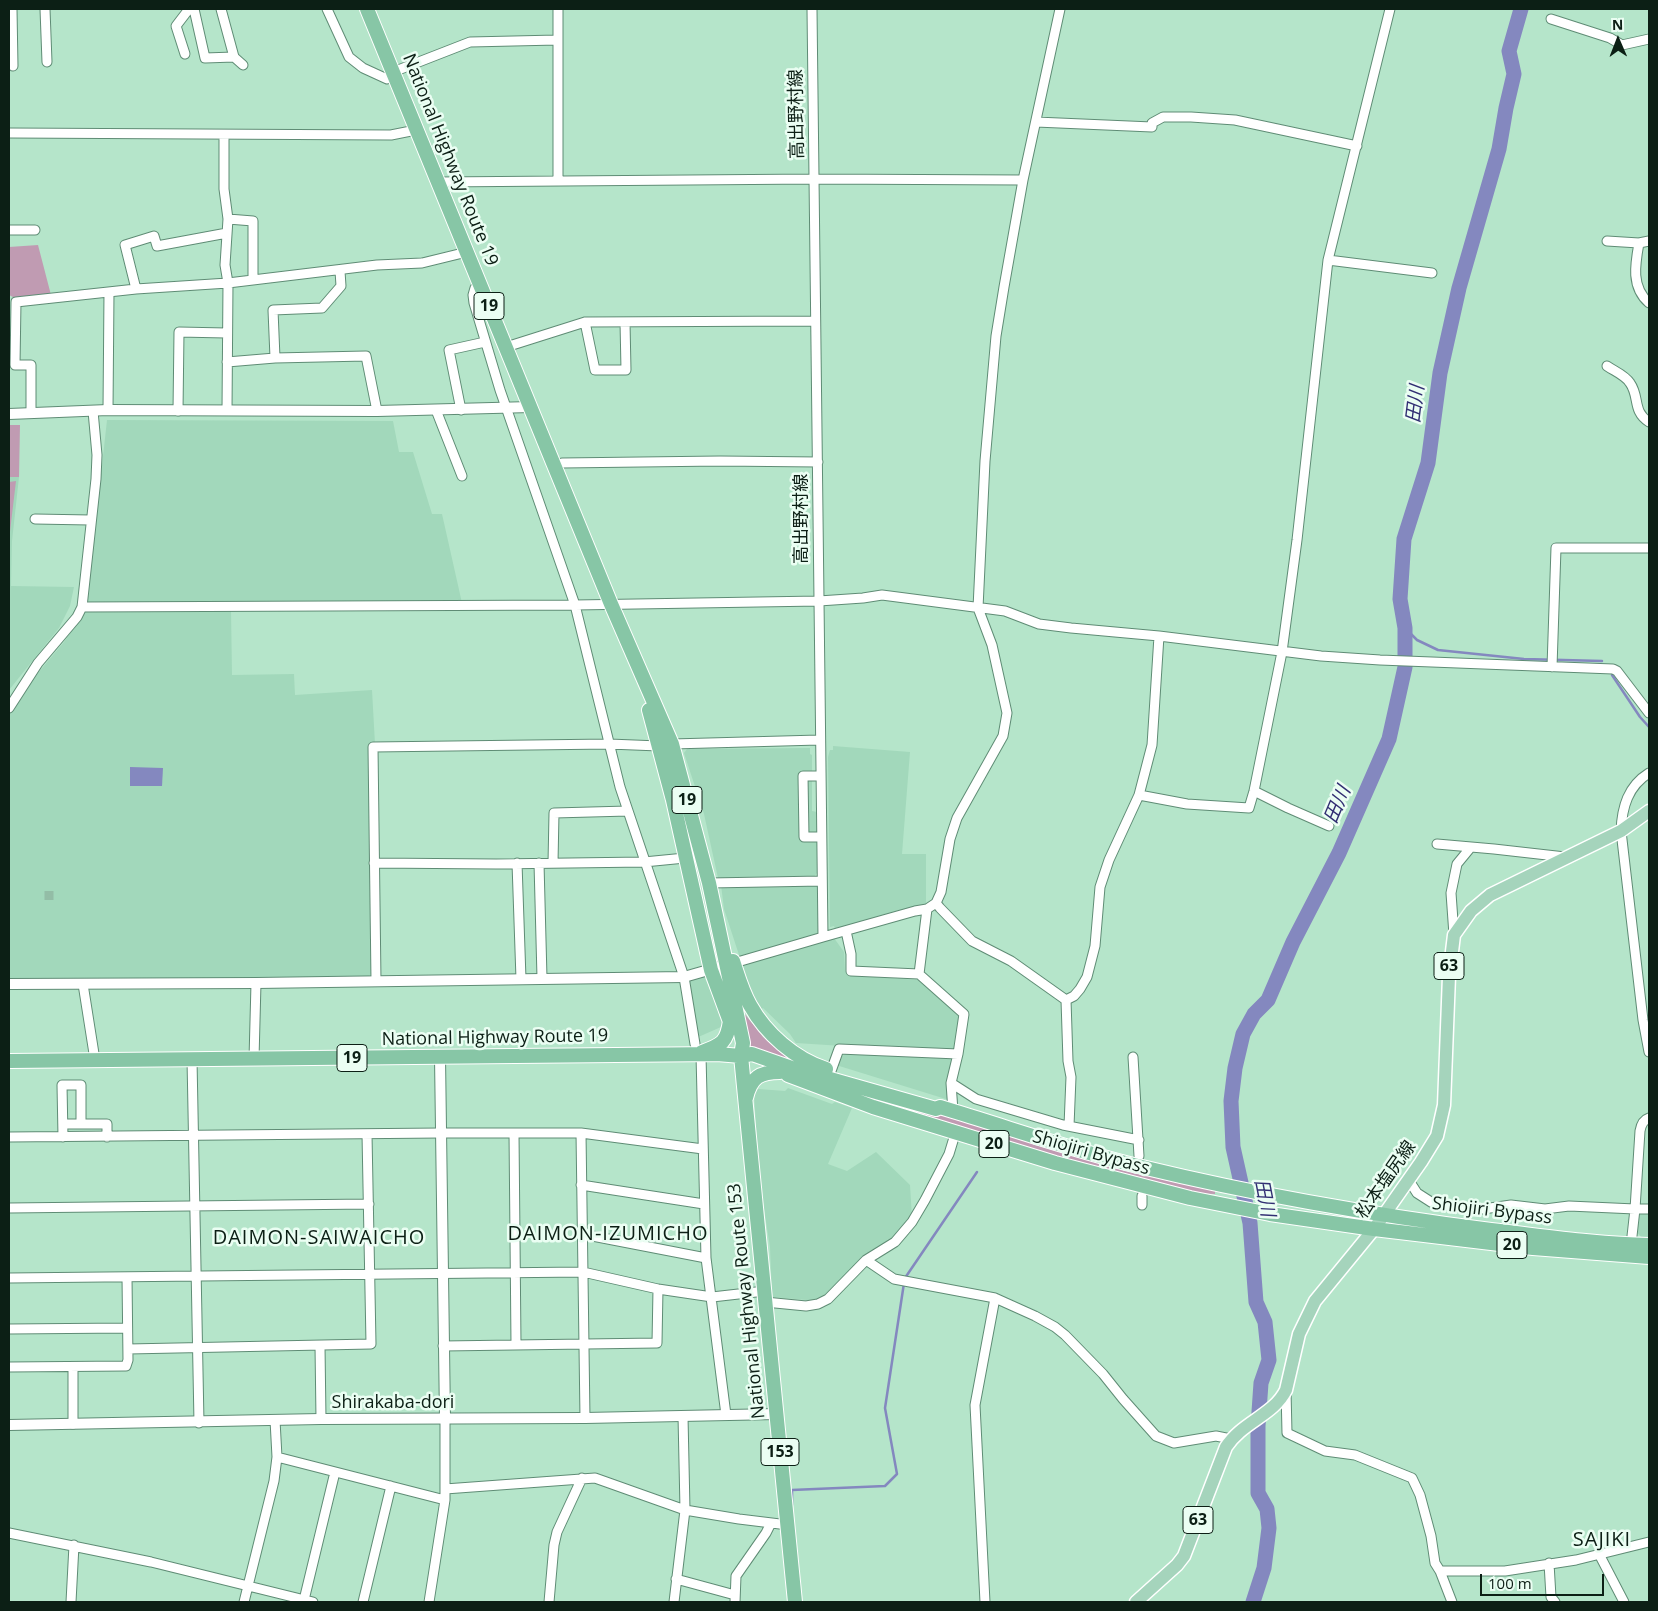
<!DOCTYPE html>
<html>
<head>
<meta charset="utf-8">
<style>
  body { margin:0 }
  #map { position:relative; width:1658px; height:1611px; overflow:hidden; background:#b5e5ca; font-family:"Open Sans",sans-serif }
  canvas { display:block }
  .frame { position:absolute; inset:0; border:10px solid #0c1f15; pointer-events:none }
  .north { position:absolute; left:1593px; top:15px; width:50px; height:50px; -webkit-text-stroke:4px #ebfef3; paint-order:stroke; rotate:359deg; font-size:14px; font-weight:700; line-height:20px; text-align:center; color:#0c1f15 }
  .north::after { content:''; display:block; margin:auto; width:18px; height:22px; background:#0c1f15; clip-path:polygon(50% 0,100% 100%,50% 72%,0 100%) }
  .scale { position:absolute; left:1480px; top:1574px; width:124px; height:22px; box-sizing:border-box; border:2px solid #0c1f15; border-top:0; padding-left:6px; font-size:15px; line-height:18px; white-space:nowrap; color:#0c1f15; -webkit-text-stroke:4px #ebfef3; paint-order:stroke }
</style>
</head>
<body>
<div id="map">
<canvas width="1658" height="1611"></canvas>
<div class="frame"></div>
<div class="north">N</div>
<div class="scale">100 m</div>
</div>
<script>
const c = document.querySelector('canvas').getContext('2d');
c.lineJoin = 'round';
function fill(path, color) { c.fillStyle = color; c.fill(path, 'evenodd'); }
function strokePath(path, color, width, dash) { c.strokeStyle = color; c.lineWidth = width; c.lineCap = dash ? 'butt' : 'round'; c.setLineDash(dash || []); c.stroke(path); }
function label(font, color, halo, rows, align = 'center') {
  c.font = font + ' "Open Sans","Noto Sans JP",sans-serif'; c.lineWidth = 5; c.setLineDash([]); c.textBaseline = 'middle'; c.strokeStyle = halo; c.fillStyle = color; for (const [text, x, y, turn = 0] of rows) {
    c.save(); c.translate(x, y); c.rotate((+turn || 0) * Math.PI / 180); c.textAlign = isNaN(turn) ? turn : align; if (halo) c.strokeText(text, 0, 0); c.fillText(text, 0, 0); c.restore();
  }
}
fill(new Path2D(`
  M107 420 393 421 399 452H413L432 514H442L462 603H87Z
  M9 477H19L12 541 11 586 74 587 70 606 59 628 9 690Z
  M86 609 231 610 232 675 294 674 295 695 372 690 375 744H370L369 866 372 973 368 977 9 979V714L27 686 64 642Z
  M833 746 910 752 902 854H926V904L835 929 834 926 830 927 828 757 830 750H833Z
  M810 748V754L812 755V811L817 812V873L814 877 718 878 704 814 684 753 687 749Z
  M817 884 818 934 740 958 724 909 721 885Z
  M834 938 844 952 845 971 858 976 921 980 958 1014 960 1020 955 1049 951 1053 796 1043 790 1034 763 1008 762 1009 752 994 741 965Z
  M704 976 715 1001 722 1024 721 1027 696 1038 688 980Z
  M854 1051 954 1058 949 1100 836 1065 839 1059 845 1054Z
  M788 1088 832 1104 835 1102 852 1108 828 1164 847 1171 876 1152 910 1185 912 1217 887 1245 853 1269 851 1268 828 1296 818 1301 772 1297 770 1247 759 1177 754 1093 758 1089 785 1091Z
  M1641 1210 1649 1211V1237H1641L1636 1231 1638 1214Z`), '#a2d8bb');
fill(new Path2D(`
  M38 245 51 295 15 298 9 295V247Z
  M9 425H20L19 477H9Z
  M16 481 9 540V567V482Z
  M744 1013 763 1037 782 1054 796 1064 751 1047Z
  M773 1064 1049 1147 1215 1191V1194L1191 1193 1148 1184 878 1104Z`), '#c09bb2');
fill(new Path2D(`
  M130 767 163 768 162 786H130Z`), '#8488bf');
strokePath(new Path2D(`
  M1405 628 1417 640 1438 650 1524 659 1602 661
  M1612 675 1640 717 1649 727
  M905 1278 977 1172
  M792 1505V1490L885 1486 897 1474 885 1408 904 1283`), '#8488bf', 2.5);
strokePath(new Path2D(`
  M1253 1602 1264 1568 1269 1528 1267 1509 1258 1493V1426L1261 1383 1269 1360 1265 1322 1256 1302 1250 1223 1233 1147 1231 1101 1235 1068 1243 1034 1254 1014 1268 1000 1293 942 1339 853 1389 739 1405 667V628L1400 599 1404 539 1428 463 1440 373 1459 288 1499 149 1506 108 1514 74 1509 51 1521 9`), '#8488bf', 15);
strokePath(new Path2D(`
  M49 900V887`), '#93bda6', 9, [9, 4.5]);
const minor = new Path2D(`
  M12 9 13 66
  M45 9 47 62
  M194 9 205 58 234 57 221 9
  M327 9 349 57 363 68 387 79 395 77
  M558 9V181
  M1551 19 1610 38 1622 45 1649 39
  M185 54 176 26 189 9
  M234 57 243 65
  M393 72 470 42 557 40
  M1036 122 1152 127V123L1163 117H1191L1235 120 1357 146
  M9 133 391 135 416 130
  M224 135V189L228 219 225 265 228 283 227 410
  M437 182 814 179 1023 180
  M228 219 253 221V280
  M9 230H35
  M1607 241 1639 243C1635 265 1631 287 1649 303
  M1639 243 1649 241
  M1328 260 1432 273
  M481 285 475 288 473 295 474 303 500 390 575 605 620 787 684 977 695 1044
  M136 289 125 245 154 236 157 246 227 233
  M585 322 595 370H626L625 322
  M506 347 585 322 815 321
  M275 358 273 310 322 308 341 286 340 271
  M227 362 275 358 366 356 377 411
  M1607 366C1614 371 1625 375 1630 383 1640 397 1632 411 1649 422
  M108 410 109 292
  M436 410 462 476
  M461 410 449 350 485 342
  M178 411 179 332 226 333
  M31 413V365H15L16 302 136 289 228 283 377 265 422 263 467 252
  M554 465 562 463 720 461 818 462
  M35 519 90 520
  M82 607 575 605 819 601 863 598 882 595 1005 611 1039 624 1071 628 1159 636 1321 656 1380 660 1613 669 1617 671 1649 713
  M1552 667 1556 548H1649
  M9 708 38 663 77 617 82 607 96 479 97 455 93 411
  M672 744 819 740
  M1649 773C1628 786 1622 807 1621 831L1643 1020 1649 1052
  M820 776H803L804 837H821
  M1254 791 1288 808 1329 826
  M1139 795 1187 804 1249 808 1254 791 1282 652 1297 540 1328 260 1390 9
  M1437 844 1494 849 1565 857
  M374 863 496 864 644 862 685 858
  M517 863 521 979
  M539 863 542 978
  M553 863 554 813 628 811
  M709 883 822 881
  M936 903 940 908 972 941 1011 961 1066 1000 1068 1061 1071 1077 1069 1126
  M846 931 851 954V971L919 974 964 1014 958 1054 951 1083 953 1111
  M1454 935 1451 893 1457 864 1471 847
  M823 937 915 911 927 909 936 903 941 892 950 839 957 818 1003 736 1007 713 992 645 978 608 985 461 996 336 1004 287 1023 180 1060 9
  M734 963 823 937 812 9
  M919 974 927 909
  M376 981 373 747 609 744 659 746
  M83 984 95 1060
  M1066 1000 1074 996 1080 989 1087 977 1095 946 1100 887 1109 860 1139 795 1152 745 1159 636
  M701 1055 706 1258 726 1415
  M1133 1057 1139 1156
  M192 1059 199 1423
  M254 1059 256 983
  M831 1071 839 1049 958 1054
  M951 1083 976 1099 1063 1125 1139 1140
  M63 1124H107V1137
  M514 1133 516 1344
  M581 1133 703 1149
  M9 1137 441 1133H581L585 1418
  M63 1137 62 1085H81V1124
  M1408 1179 1417 1193 1431 1202 1461 1208 1483 1209 1511 1205 1545 1209 1569 1206 1635 1209 1640 1131C1641 1125 1643 1120 1649 1118
  M581 1185 704 1204
  M1142 1205V1196
  M9 1208 369 1204
  M582 1234 706 1258
  M1631 1245 1635 1209H1649
  M866 1260 894 1279 995 1298 1035 1316 1055 1327 1065 1335 1103 1374 1123 1399 1156 1436 1174 1443 1216 1436 1231 1439
  M9 1278 583 1272 658 1289 712 1297 765 1291
  M765 1302 806 1306 818 1304 828 1299 866 1260 895 1242 912 1222 925 1200 949 1154 956 1131
  M9 1329 127 1328
  M320 1346 321 1419
  M443 1346 657 1343 658 1289
  M128 1349 371 1344 367 1134
  M9 1367 126 1366 128 1360 127 1277
  M73 1367V1424
  M1286 1390 1287 1433 1325 1451 1355 1455 1412 1478 1420 1495 1431 1536 1435 1563 1440 1571 1452 1602
  M277 1457 445 1500
  M445 1489 595 1478 685 1510 739 1519 788 1525
  M9 1533 151 1562 313 1602
  M1599 1554 1624 1602
  M1549 1563 1551 1597 1555 1602
  M1440 1571H1505L1576 1560 1649 1542
  M676 1579 735 1595
  M304 1600 335 1472
  M71 1602 74 1545
  M244 1602 274 1481 277 1457 275 1420
  M363 1602 391 1486
  M429 1602 445 1500V1419
  M549 1602 554 1545 557 1532 582 1478
  M674 1602 685 1510 683 1416
  M735 1602 736 1576 766 1533 771 1523
  M985 1602 975 1405 995 1298`);
const tertiary = new Path2D(`
  M9 414 108 410 377 411 531 407
  M9 984 256 983 684 977 733 963
  M440 1057 445 1419
  M9 1425 321 1419 585 1418 777 1414`);
const primary = new Path2D(`
  M1136 1602 1177 1565 1184 1556 1226 1447C1242 1422 1274 1415 1286 1390L1299 1334 1315 1301 1374 1229 1421 1162 1437 1136 1444 1105 1449 976 1454 935 1471 911 1490 895 1621 831 1649 811`);
const trunk = new Path2D(`
  M367 9 611 604 672 744 709 883 743 1043 741 1056 795 1602
  M649 710 673 800 711 970 732 1027
  M733 961C738 976 742 991 750 1005 766 1034 795 1059 826 1069
  M702 1052C722 1045 727 1042 730 1021
  M9 1061 717 1054 741 1056 752 1054 795 1069 936 1109 940 1107 953 1111C1016 1130 1078 1152 1142 1167 1257 1195 1374 1215 1491 1230 1544 1236 1596 1244 1649 1245
  M788 1075 873 1107 1055 1163 1190 1198 1270 1214 1374 1229 1533 1248 1649 1257
  M746 1098C751 1077 760 1072 780 1072`);
strokePath(minor, '#5f8c75', 11);
strokePath(tertiary, '#5f8c75', 12);
strokePath(primary, '#fff', 15);
strokePath(trunk, '#fff', 16);
strokePath(minor, '#fff', 9);
strokePath(tertiary, '#fff', 10);
strokePath(primary, '#a5d4bc', 12);
strokePath(trunk, '#87c6a6', 14);
for (const [x, y, w] of [
  [489,306,30],
  [687,800,30],
  [1449,966,30],
  [352,1058,30],
  [994,1144,30],
  [1512,1245,30],
  [780,1452,38],
  [1198,1520,30]
]) { const box = new Path2D(); box.roundRect(x - w / 2, y - 13.5, w, 27, 4); c.fillStyle = '#ebfef3'; c.fill(box); strokePath(box, '#0c1f15', 1); }
label('bold 16px', '#0c1f15', null, [
  ["19",489,306],
  ["19",687,800],
  ["63",1449,966],
  ["19",352,1058],
  ["20",994,1144],
  ["20",1512,1245],
  ["153",780,1452],
  ["63",1198,1520]
]);
label('18px', '#0c1f15', '#ebfef3', [
  ["高出野村線",797,114,-91],
  ["National Highway Route 19",450,160,68],
  ["高出野村線",802,519,-90],
  ["National Highway Route 19",495,1038,-1],
  ["Shiojiri Bypass",1091,1153,16],
  ["松本塩尻線",1386,1180,-55],
  ["Shiojiri Bypass",1492,1211,7],
  ["National Highway Route 153",747,1301,-96],
  ["Shirakaba-dori",393,1403]
]);
label('italic 19px', '#322f73', '#ebfef3', [
  ["田川",1416,404,-83],
  ["田川",1338,805,-67],
  ["田川",1264,1198,79]
]);
c.letterSpacing = '1px';
label('20px', '#0c1f15', '#ebfef3', [
  ["DAIMON-IZUMICHO",608,1234],
  ["DAIMON-SAIWAICHO",319,1238],
  ["SAJIKI",1602,1540]
]);
c.letterSpacing = '0px';
</script>
</body>
</html>
